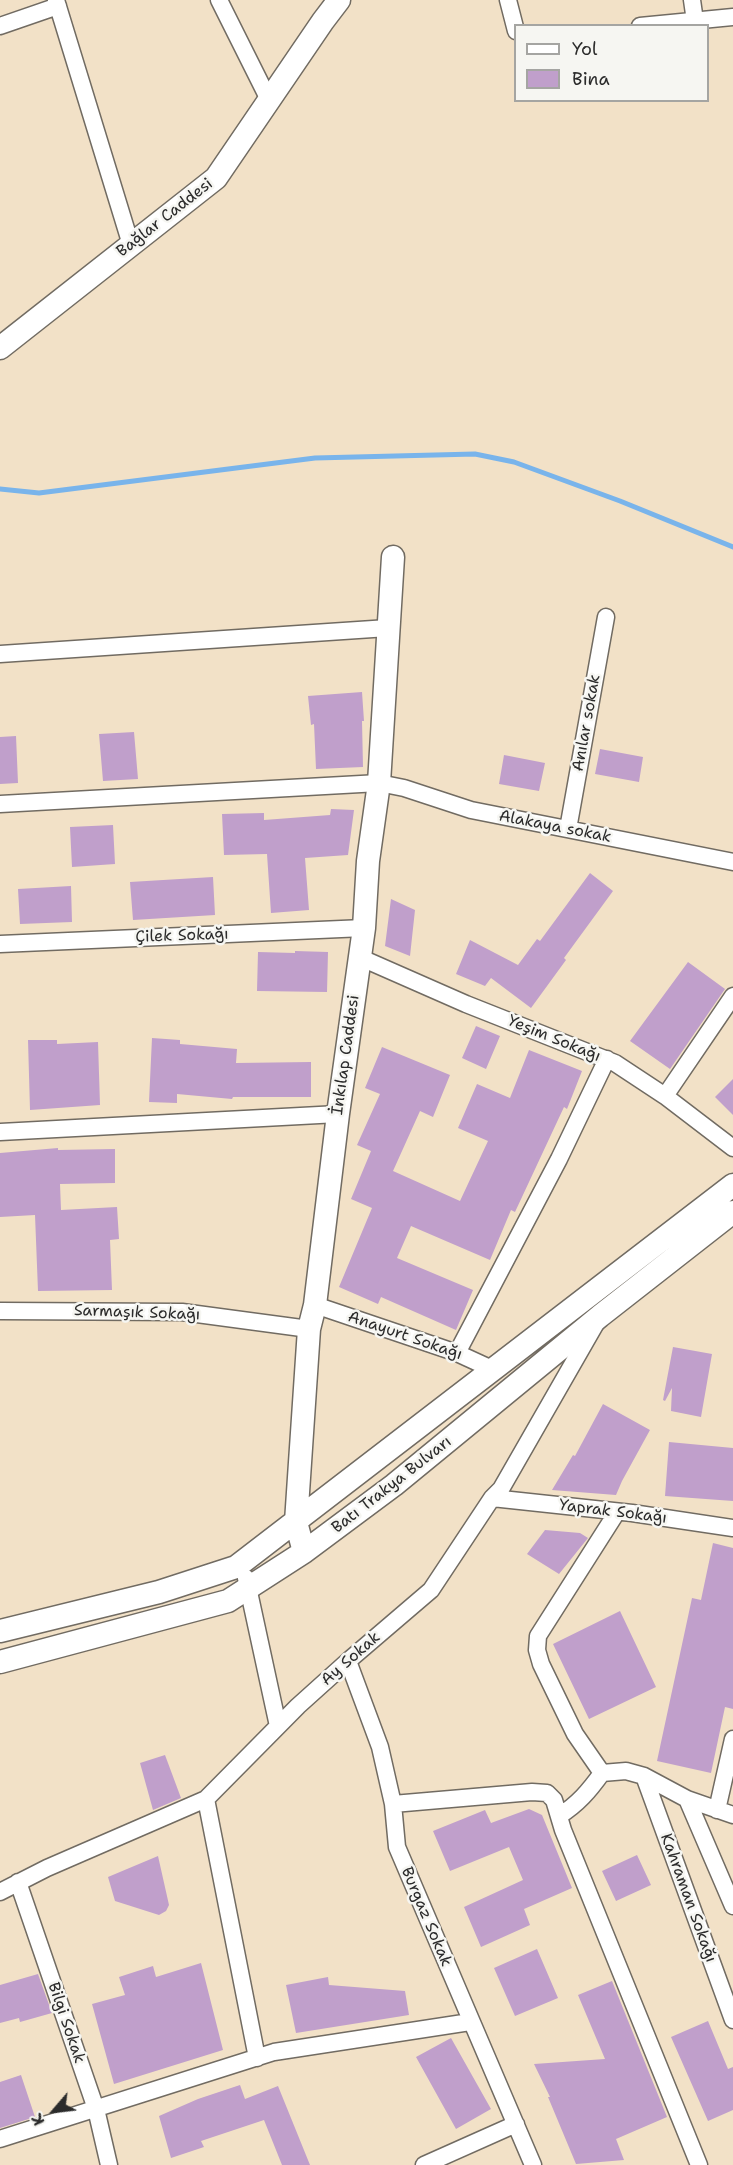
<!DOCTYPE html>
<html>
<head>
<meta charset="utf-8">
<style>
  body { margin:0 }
  #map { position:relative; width:733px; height:2165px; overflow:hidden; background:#f2e1c7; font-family:"Shantell Sans",sans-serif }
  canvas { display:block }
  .legend { position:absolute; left:514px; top:24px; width:195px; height:78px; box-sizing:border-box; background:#f6f6f2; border:2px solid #a5a5a2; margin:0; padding:8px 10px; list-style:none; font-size:18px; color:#2b2b2b }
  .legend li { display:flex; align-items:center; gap:12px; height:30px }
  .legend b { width:30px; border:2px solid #a5a5a2 }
  .north { position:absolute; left:24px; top:2081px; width:60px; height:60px; -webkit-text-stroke:4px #f6f6f2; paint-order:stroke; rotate:242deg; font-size:16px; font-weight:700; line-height:24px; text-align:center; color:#2b2b2b }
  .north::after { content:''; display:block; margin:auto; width:21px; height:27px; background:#2b2b2b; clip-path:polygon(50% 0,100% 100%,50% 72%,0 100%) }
</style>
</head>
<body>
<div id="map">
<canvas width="733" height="2165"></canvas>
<ul class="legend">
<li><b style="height:8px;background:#fff"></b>Yol</li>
<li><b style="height:16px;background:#c09fcb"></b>Bina</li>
</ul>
<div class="north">K</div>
</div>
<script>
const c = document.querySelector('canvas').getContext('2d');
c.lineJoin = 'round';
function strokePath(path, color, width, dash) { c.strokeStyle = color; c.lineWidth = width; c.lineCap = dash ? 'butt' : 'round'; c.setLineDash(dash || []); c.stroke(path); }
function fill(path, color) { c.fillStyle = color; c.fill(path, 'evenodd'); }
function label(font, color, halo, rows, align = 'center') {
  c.font = font + ' "Shantell Sans",sans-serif'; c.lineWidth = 5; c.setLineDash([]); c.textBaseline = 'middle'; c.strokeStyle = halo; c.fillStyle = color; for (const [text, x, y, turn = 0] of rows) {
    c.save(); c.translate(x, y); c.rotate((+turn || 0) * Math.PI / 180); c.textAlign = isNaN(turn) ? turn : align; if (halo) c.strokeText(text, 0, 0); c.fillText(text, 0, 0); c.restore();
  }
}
strokePath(new Path2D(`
  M0 489 39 493 315 458 475 454 514 462 620 501 733 547`), '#79b4eb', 5);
fill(new Path2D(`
  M362 692 364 721H362L363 767 316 769 314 724 311 725 308 696Z
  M134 732 138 779 103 781 99 734Z
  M16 736 18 783 0 784V737Z
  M600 749 643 757 639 782 595 774Z
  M504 755 545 763 539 791 499 784Z
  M331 809 354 810 348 855 305 858 309 910 271 913 267 854 224 855 222 814 264 813V820L330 815Z
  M113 825 115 864 72 867 70 827Z
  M590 873 613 891 564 958 566 960 531 1008 491 978 485 986 456 974 470 940 518 965 537 939 540 941Z
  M213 877 215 915 133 920 130 882Z
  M71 886 72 922 20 924 18 889Z
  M391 899 415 910 410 956 385 946Z
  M295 951 328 952 327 992 257 991 258 952 295 953Z
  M688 962 725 989 670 1069 630 1041Z
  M476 1026 500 1036 486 1069 462 1058Z
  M152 1038 180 1040V1044L237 1049 236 1063 311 1062V1097H233L232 1099 177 1094V1103L149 1102Z
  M28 1040H57V1044L98 1042 100 1105 30 1110Z
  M382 1047 450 1075 433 1117 420 1111 393 1171 460 1201 488 1141 458 1128 477 1084 510 1098 529 1050 582 1071 567 1109 564 1107 515 1212 511 1210 490 1260 411 1226 397 1258 473 1290 456 1330 381 1297 378 1304 339 1287 372 1208 351 1199 371 1151 357 1145 380 1094 365 1088Z
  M733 1079V1115L715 1097Z
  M58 1148V1150L115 1149V1183L60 1184 61 1210 117 1207 119 1239 110 1240 112 1290 38 1291 35 1215 0 1217V1153Z
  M673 1347 712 1354 701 1417 671 1411 672 1388 665 1401 663 1400Z
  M603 1404 650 1430 622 1481 616 1495 552 1490 573 1455 575 1456Z
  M669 1442 733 1448V1501L665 1496Z
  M545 1530 580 1533 588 1538 559 1574 527 1554Z
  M713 1543 733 1548V1709L725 1707 711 1773 657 1761 692 1598 701 1600Z
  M620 1611 656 1687 589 1719 553 1644Z
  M165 1755 181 1798 153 1810 140 1763Z
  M529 1809 542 1815 572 1888 524 1909 530 1925 481 1947 464 1907 523 1880 509 1847 450 1871 433 1831 485 1810 491 1823Z
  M637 1855 651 1885 616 1901 602 1871Z
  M158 1856 169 1905 166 1911 159 1915 115 1901 108 1877Z
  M537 1949 558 1998 515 2016 494 1968Z
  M201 1963 223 2050 114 2084 92 2004 125 1995 119 1977 153 1966 156 1977Z
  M38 1974 52 2013 20 2022 19 2018 0 2023V1985Z
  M328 1977 329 1985 405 1991 409 2015 296 2033 286 1985Z
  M612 1981 667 2117 616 2139 624 2160 576 2164 548 2097H550L534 2064 605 2059 578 1995Z
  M708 2021 728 2069 733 2067V2110L708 2121 671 2037Z
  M451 2038 491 2109 456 2129 416 2057Z
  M21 2075 35 2117 0 2128V2082Z
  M240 2085 245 2099 278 2086 310 2165H282L264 2120 201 2141 204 2147 171 2158 159 2116 198 2099Z`), '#c09fcb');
const street = new Path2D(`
  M56 0 131 245
  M219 0 269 100
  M508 0 516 31
  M692 0 695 21
  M0 26 58 6
  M640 26 733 17
  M0 654 388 628
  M0 804 379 783 404 788 471 810 733 862
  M568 829 606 617
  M0 944 364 928
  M359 957 466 1004 615 1063 665 1096 733 1148
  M665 1096 733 996
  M0 1132 338 1114
  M315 1305 457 1353 494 1370
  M0 1311 182 1312 309 1329
  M457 1353 559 1159 607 1059
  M492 1498 632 1513 733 1528
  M246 1578 278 1726
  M348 1661 380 1747 393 1804 397 1847 533 2165
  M602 1773 575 1734 541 1664 537 1650 538 1636 617 1512
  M644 1776 733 2020
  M206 1799 257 2058
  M687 1799 733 1906
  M393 1804 532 1792 547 1793 554 1800 563 1830 699 2165
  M717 1810 733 1739
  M559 1816C578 1804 589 1791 602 1773L626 1771 644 1776 687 1799 733 1815
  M18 1882 96 2109 109 2165
  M0 1892 47 1868 206 1799 298 1706 348 1661 431 1590 492 1498 501 1489 595 1325
  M0 2139 274 2052 470 2022
  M424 2165 516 2124`);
const secondary = new Path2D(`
  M0 348 216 178 323 21 339 0
  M304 1552 296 1522 309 1329 315 1305 338 1114 364 928 368 861 379 783 393 557
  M0 1631 159 1592 236 1567 733 1185
  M0 1662 228 1601 304 1552 394 1485 600 1316 733 1212`);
strokePath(street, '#716b62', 19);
strokePath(secondary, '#716b62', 25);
strokePath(street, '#fff', 16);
strokePath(secondary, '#fff', 22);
label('16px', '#2b2b2b', '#f6f6f2', [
  ["Bağlar Caddesi",165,218,-38],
  ["Anılar sokak",587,723,-80],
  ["Alakaya sokak",555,827,11],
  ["Çilek Sokağı",182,936,-2],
  ["Yeşim Sokağı",554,1039,22],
  ["İnkılap Caddesi",346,1055,-82],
  ["Sarmaşık Sokağı",137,1313,2],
  ["Anayurt Sokağı",405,1336,19],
  ["Batı Trakya Bulvarı",392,1485,-38],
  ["Yaprak Sokağı",613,1512,7],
  ["Ay Sokak",351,1659,-41],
  ["Kahraman Sokağı",688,1898,70],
  ["Burgaz Sokak",426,1917,67],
  ["Bilgi Sokak",66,2023,71]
]);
</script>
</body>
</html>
